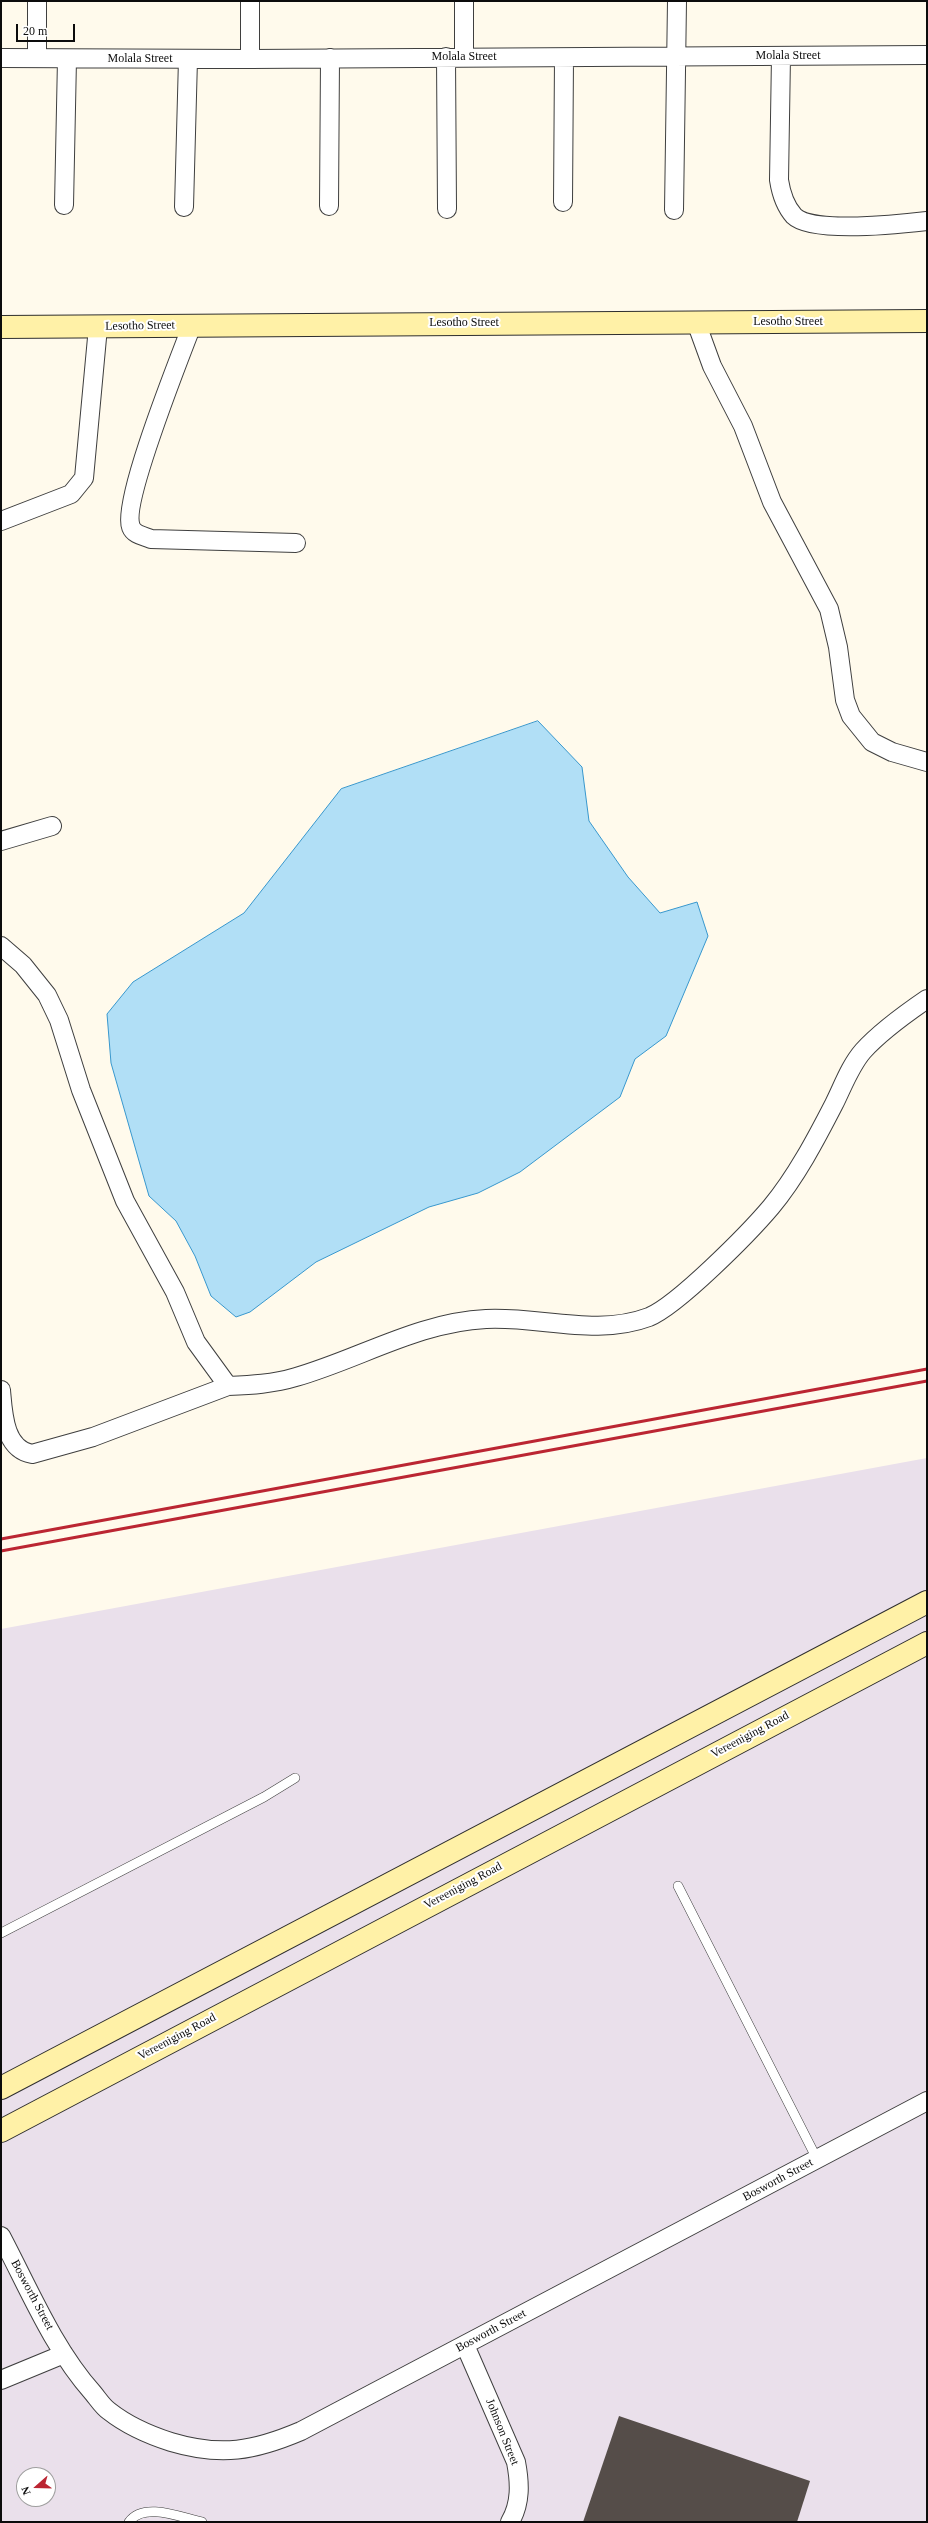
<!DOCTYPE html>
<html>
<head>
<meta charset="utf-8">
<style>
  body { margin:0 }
  #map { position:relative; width:928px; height:2523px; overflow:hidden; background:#fffaec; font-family:Georgia,serif }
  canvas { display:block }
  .frame { position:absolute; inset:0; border:2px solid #0c0c0c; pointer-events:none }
  .north { position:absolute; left:16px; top:2467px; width:40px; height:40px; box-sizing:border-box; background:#fff; border:1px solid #9e9e9e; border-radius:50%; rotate:250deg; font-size:11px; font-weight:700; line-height:16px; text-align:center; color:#0c0c0c }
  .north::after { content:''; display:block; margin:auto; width:14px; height:18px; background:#bb2532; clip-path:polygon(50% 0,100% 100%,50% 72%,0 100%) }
  .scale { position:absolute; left:16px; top:24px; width:59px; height:18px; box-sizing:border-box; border:2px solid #0c0c0c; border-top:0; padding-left:5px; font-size:12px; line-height:14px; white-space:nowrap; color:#0c0c0c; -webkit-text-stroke:3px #fff; paint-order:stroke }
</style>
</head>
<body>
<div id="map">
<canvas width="928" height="2523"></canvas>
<div class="frame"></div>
<div class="north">N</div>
<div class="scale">20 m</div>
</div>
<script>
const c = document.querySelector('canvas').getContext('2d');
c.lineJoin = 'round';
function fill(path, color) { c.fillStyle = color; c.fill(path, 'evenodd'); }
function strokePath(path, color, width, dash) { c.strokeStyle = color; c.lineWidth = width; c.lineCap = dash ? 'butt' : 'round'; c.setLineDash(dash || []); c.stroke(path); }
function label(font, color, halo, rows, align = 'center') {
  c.font = font + ' Georgia,serif'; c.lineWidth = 4; c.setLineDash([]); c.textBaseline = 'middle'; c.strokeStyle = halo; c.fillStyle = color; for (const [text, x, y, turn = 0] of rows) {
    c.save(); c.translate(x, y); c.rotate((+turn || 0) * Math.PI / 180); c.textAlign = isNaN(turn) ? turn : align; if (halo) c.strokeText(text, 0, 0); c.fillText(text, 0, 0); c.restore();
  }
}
fill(new Path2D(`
  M927 1458V2522H1V1629ZM24 2475H48V2499H24Z`), '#eae0eb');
const water = new Path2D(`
  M538 721 582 767 589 821 628 877 660 913 697 902 708 936 666 1036 635 1059 620 1097 520 1172 478 1193 429 1207 316 1262 250 1312 236 1317 211 1296 195 1256 176 1221 149 1196 111 1063 107 1014 133 982 244 913 341 789Z`);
fill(water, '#b1dff6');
strokePath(water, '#3897cd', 1);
fill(new Path2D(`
  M619 2416 810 2481 797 2522H583Z`), '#554d49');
const lane = new Path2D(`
  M678 1886 817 2159
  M1 1933 264 1797 295 1778
  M129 2522C144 2501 182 2518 202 2522`);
const street = new Path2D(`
  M37 1V58
  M250 1V59
  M464 1V57
  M781 56 779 180C781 193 785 206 794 216 812 234 901 224 927 221
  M446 57 447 209
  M1 58 250 59 927 55
  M563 202 564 58
  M64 205 67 59
  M329 206 330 58
  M184 207 188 59
  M674 210 677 1
  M696 322 712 366 743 426 772 502 829 609 838 647 845 700 851 716 872 742 892 752 927 762
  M192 325C180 357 121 503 131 527 134 535 144 536 151 539L296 543
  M1 521 71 494 84 478 98 327
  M1 841 52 826
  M1 946 23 965 47 995 59 1020 81 1090 125 1201 175 1292 196 1342 228 1386C251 1385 273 1384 296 1377 359 1359 419 1322 486 1319 540 1316 596 1337 649 1317 678 1305 749 1233 771 1207 796 1177 816 1139 834 1104 843 1086 850 1066 863 1051 881 1031 905 1014 927 999
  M1 1390C3 1413 4 1449 32 1454L93 1437 228 1386
  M1 2236C29 2289 53 2348 93 2393 98 2399 103 2407 109 2411 128 2426 149 2435 171 2442 221 2457 254 2451 301 2431L927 2101
  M465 2345 516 2462C520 2483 521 2503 510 2522
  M1 2380 64 2354`);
const secondary = new Path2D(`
  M1 327 927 321
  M1 2088 927 1602
  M1 2131 927 1643`);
strokePath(lane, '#3f3f3f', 10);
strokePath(street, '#3f3f3f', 20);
strokePath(secondary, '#2e2e2e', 24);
strokePath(lane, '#fff', 9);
strokePath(street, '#fff', 18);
strokePath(secondary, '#fff1a7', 22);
strokePath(new Path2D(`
  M1 1539 927 1369
  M1 1551 927 1381`), '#bb2532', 3);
label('12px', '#0c0c0c', '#fff', [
  ["Molala Street",788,56],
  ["Molala Street",464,57],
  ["Molala Street",140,59],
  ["Lesotho Street",788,322],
  ["Lesotho Street",464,323],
  ["Lesotho Street",140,326,-1],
  ["Vereeniging Road",750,1735,-28],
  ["Vereeniging Road",463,1886,-28],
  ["Vereeniging Road",177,2037,-28],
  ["Bosworth Street",778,2180,-28],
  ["Bosworth Street",32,2295,62],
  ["Bosworth Street",491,2331,-28],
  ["Johnson Street",502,2432,68]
]);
</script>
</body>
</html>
